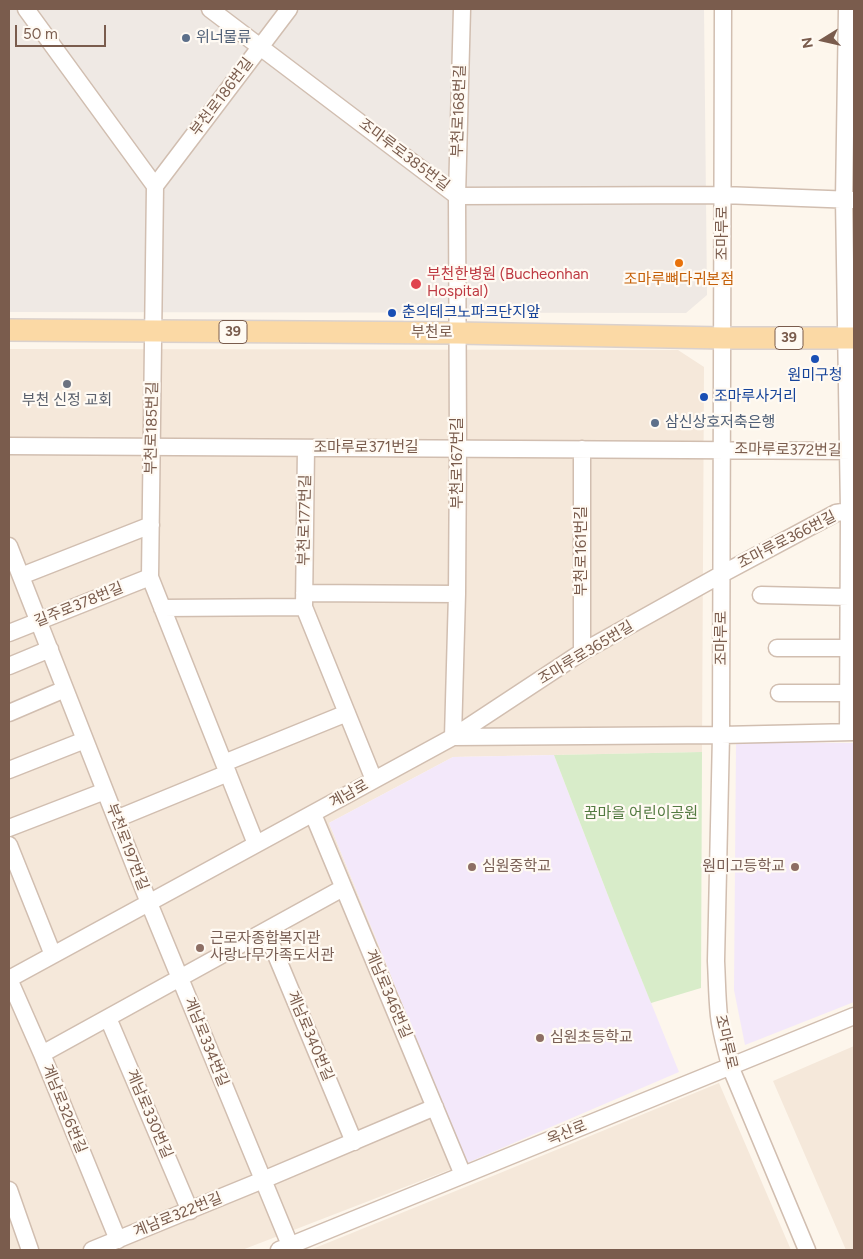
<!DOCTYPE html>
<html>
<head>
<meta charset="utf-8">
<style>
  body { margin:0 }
  #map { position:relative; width:863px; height:1259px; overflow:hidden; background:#fdf6ec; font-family:Figtree,sans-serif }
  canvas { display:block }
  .frame { position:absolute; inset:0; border:10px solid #7a5c4d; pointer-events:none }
  .north { position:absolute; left:798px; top:15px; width:50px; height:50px; -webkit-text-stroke:4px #fffaf3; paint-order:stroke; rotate:260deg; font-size:14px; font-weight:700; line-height:20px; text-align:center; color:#7a5c4d }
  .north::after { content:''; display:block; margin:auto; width:18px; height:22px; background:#7a5c4d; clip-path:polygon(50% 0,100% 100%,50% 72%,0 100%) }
  .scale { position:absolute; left:15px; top:25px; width:91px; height:22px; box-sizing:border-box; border:2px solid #7a5c4d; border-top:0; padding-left:6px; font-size:15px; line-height:18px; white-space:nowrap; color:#7a5c4d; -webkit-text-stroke:4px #fffaf3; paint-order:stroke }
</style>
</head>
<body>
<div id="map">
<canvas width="863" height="1259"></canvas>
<div class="frame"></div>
<div class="north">N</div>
<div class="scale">50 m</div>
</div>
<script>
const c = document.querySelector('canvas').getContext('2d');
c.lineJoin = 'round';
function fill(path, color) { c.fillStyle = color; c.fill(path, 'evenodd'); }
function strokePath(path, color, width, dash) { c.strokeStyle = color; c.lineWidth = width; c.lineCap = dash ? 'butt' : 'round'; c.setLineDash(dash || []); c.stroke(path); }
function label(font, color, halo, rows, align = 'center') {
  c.font = font + ' Figtree,"Noto Sans KR",sans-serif'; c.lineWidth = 4.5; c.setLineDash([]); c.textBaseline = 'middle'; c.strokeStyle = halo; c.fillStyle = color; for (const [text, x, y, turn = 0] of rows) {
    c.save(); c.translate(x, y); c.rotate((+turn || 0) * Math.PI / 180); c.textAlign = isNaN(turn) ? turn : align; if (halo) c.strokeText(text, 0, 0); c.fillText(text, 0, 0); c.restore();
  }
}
fill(new Path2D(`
  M9 349 678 350 704 367 702 752 453 757 329 823 467 1163 242 1250H9Z
  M854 1046V1250H846L773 1081Z
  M719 1083 791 1250H310L500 1173Z`), '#f5e8da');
fill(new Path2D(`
  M9 9H704L707 295 686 313 9 312Z`), '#efe9e4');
fill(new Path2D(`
  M736 742 854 743V1002L745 1045 734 990Z
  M554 755 614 911 679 1072 467 1163 329 823 453 757Z`), '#f3e8fa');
fill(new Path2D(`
  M702 752 701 988 651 1003 614 911 554 755Z`), '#d8ecc9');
const minor = new Path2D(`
  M26 9 155 186
  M210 9 457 196 723 195 854 200
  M723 9 721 735 716 961C717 980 717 998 719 1016 721 1033 726 1049 730 1066L807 1250
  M847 9 844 199 849 511 848 732
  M9 446 854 451
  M306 448 304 607 374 780
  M582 449V652
  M9 546 149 903 292 1250
  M21 576 151 525
  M304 593 457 594
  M761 595 849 597
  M162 608 304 607
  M9 633 150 577
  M777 648H848
  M9 666 50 649
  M779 693H848
  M9 713 65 689
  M453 737 457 594 458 448 457 196 462 9
  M453 737 721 735 854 732
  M224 763 347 713
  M9 770 85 740
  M313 814 463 1175
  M116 819 228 773
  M9 828 105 791
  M256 844 150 577 155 186 289 9
  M9 845 53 955
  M266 931 354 1142
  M9 979 453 737 582 652 722 574 836 513 849 511H854
  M9 979 42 1054 118 1240
  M108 1018 190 1211
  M42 1054 343 888
  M9 1190 30 1250
  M92 1250 263 1180 435 1107
  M279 1250 854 1016`);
const major = new Path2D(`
  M9 330 457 333 723 338H854`);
strokePath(minor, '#d1beb0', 19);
strokePath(major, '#dad1cd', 24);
strokePath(minor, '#fff', 16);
strokePath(major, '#fbd9a5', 21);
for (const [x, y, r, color] of [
  [186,38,5,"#5c6f8a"],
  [679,263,5,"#e8710a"],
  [416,284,6,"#e0444e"],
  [392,313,5,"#1a4fb4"],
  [815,359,5,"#1a4fb4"],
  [67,384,5,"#6b7280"],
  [704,397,5,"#1a4fb4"],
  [655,423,5,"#5c6f8a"],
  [472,867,5,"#8d6e63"],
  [795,867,5,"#8d6e63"],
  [200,948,5,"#8d6e63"],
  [540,1038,5,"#8d6e63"]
]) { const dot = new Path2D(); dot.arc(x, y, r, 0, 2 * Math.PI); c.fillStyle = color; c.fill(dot); strokePath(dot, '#fffaf3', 2); }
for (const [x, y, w] of [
  [233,332,28],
  [789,338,28]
]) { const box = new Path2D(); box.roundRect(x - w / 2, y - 11.5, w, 23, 4); c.fillStyle = '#fffaf3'; c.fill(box); strokePath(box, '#7a5c4d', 1); }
label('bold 14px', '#7a5c4d', null, [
  ["39",233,332],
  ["39",789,338]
]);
label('15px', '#4e5e75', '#fffaf3', [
  ["위너물류",196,38],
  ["삼신상호저축은행",665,423]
], 'left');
label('15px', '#7a5c4d', '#fffaf3', [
  ["부천로186번길",222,97,-53],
  ["부천로168번길",459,111,-88],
  ["조마루로385번길",404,155,37],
  ["조마루로",723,233,-90],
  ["부천로",432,333],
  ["부천로185번길",152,428,-89],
  ["조마루로371번길",366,448],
  ["조마루로372번길",788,450,1],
  ["부천로167번길",458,463,-90],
  ["부천로177번길",305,520,-89],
  ["조마루로366번길",787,540,-27],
  ["부천로161번길",582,551,-90],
  ["길주로378번길",79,605,-22],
  ["조마루로",722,638,-90],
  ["조마루로365번길",586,653,-31],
  ["계남로",349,794,-29],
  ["부천로197번길",127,847,69],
  ["계남로346번길",388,994,67],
  ["계남로340번길",310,1036,67],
  ["계남로334번길",206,1042,68],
  ["조마루로",726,1042,77],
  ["계남로326번길",64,1109,68],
  ["계남로330번길",149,1114,67],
  ["옥산로",567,1133,-22],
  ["계남로322번길",178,1215,-22]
]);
label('15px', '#be3a42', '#fffaf3', [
  ["부천한병원 (Bucheonhan",427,275],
  ["Hospital)",427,292]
], 'left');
label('15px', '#c56008', '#fffaf3', [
  ["조마루뼈다귀본점",679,280]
]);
label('15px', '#164399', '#fffaf3', [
  ["춘의테크노파크단지앞",402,313],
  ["원미구청",815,376,"center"],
  ["조마루사거리",714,397]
], 'left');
label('15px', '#5b616d', '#fffaf3', [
  ["부천 신정 교회",67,401]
]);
label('15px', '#537a41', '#fffaf3', [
  ["꿈마을 어린이공원",641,814]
]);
label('15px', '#785e54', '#fffaf3', [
  ["심원중학교",482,867],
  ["원미고등학교",785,867,"right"],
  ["근로자종합복지관",210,939],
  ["사랑나무가족도서관",210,956],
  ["심원초등학교",550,1038]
], 'left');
</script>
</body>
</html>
